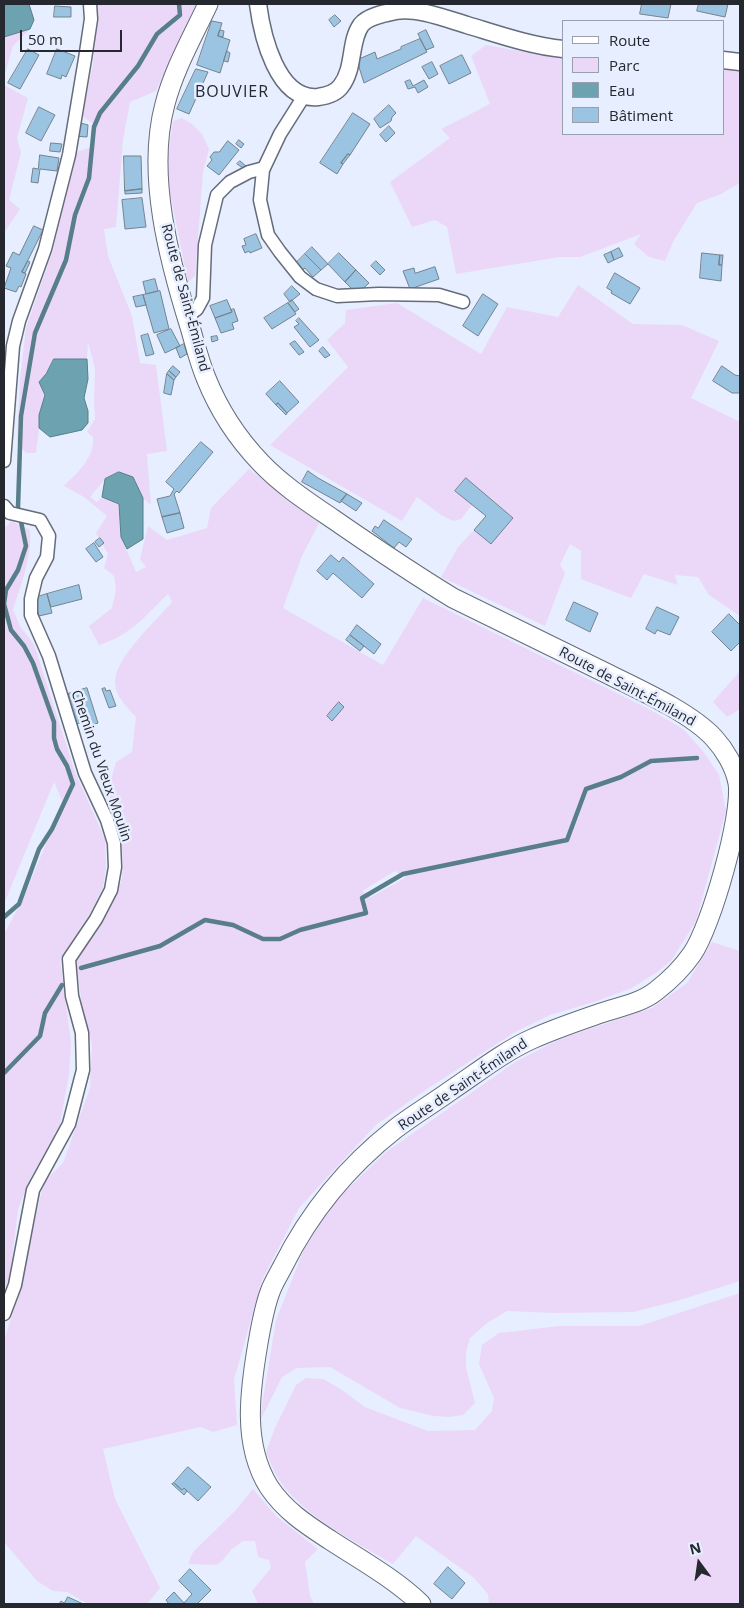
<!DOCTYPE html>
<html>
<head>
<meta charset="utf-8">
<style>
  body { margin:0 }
  #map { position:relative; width:744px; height:1608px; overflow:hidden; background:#e6eeff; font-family:"Open Sans",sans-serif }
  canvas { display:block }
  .frame { position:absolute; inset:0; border:5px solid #25282e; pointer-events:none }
  .legend { position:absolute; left:562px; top:20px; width:162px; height:115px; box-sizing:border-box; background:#e6eeff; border:1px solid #999fab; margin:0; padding:6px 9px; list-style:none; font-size:15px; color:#25282e }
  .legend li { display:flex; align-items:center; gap:10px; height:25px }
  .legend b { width:25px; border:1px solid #999fab }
  .north { position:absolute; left:674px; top:1538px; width:50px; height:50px; -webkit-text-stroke:4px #e6eeff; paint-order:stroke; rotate:346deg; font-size:14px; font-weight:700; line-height:20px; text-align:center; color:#25282e }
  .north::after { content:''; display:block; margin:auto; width:18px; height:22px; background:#25282e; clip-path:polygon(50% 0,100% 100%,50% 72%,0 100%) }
  .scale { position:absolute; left:20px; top:30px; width:102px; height:22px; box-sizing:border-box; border:2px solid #25282e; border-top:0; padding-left:6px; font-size:15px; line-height:18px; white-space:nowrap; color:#25282e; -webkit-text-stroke:4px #e6eeff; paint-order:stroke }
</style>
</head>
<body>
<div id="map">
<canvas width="744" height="1608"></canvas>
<div class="frame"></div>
<ul class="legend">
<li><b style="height:6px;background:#fff"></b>Route</li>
<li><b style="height:14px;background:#ebd8f8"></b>Parc</li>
<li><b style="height:14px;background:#6da3b1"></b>Eau</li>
<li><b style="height:14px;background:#9bc4e2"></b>Bâtiment</li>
</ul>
<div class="north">N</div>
<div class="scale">50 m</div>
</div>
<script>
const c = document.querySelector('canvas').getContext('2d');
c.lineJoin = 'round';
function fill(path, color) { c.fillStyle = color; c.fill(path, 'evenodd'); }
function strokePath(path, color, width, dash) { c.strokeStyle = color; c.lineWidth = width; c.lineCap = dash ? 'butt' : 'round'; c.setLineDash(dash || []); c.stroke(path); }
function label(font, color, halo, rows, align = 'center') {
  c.font = font + ' "Open Sans",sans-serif'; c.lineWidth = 5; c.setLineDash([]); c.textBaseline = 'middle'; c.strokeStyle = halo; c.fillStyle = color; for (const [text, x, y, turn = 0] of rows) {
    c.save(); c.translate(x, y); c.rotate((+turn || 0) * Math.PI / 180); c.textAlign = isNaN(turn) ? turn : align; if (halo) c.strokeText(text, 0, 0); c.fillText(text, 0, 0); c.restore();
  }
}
fill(new Path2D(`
  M97 4H196L156 91 130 102 123 140 116 227 104 229 108 256 132 316 140 363 156 365 167 451 147 454 151 505 143 498 133 477 105 479 90 497 97 502 102 497 119 504 121 537 136 572 146 567 140 559 148 526 167 540 207 528 211 508 249 469 319 523 302 556 283 608 383 665 423 598 649 709 683 729 703 751 719 775 726 811 696 921 671 961 657 972 632 988 597 1001 550 1015 515 1032 427 1089 377 1124 331 1173 299 1208 262 1280 234 1380 237 1425 213 1432 201 1427 103 1449 115 1499 160 1588 147 1604H88L67 1592 53 1591 37 1581 4 1542V1340L19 1293 40 1198 45 1181 63 1163 90 1088 92 1044 82 1005 76 963 80 952 107 915 122 879 123 861 121 837 108 792 116 762 132 752 136 717C127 707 114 695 115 680 117 656 156 621 172 602L168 594C145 616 131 635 99 645L89 626 112 608 116 589 114 576 104 568 108 554 96 533 107 516 84 497 64 486C78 472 95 457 93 437L87 432 95 419 94 401 95 369 88 342 87 359H54L46 374 39 382 45 395 39 415V428L36 453H26L17 442 20 379 26 328 53 250 76 152 92 147 95 125 82 116 93 64ZM395 871 405 878 371 897 362 891Z
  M30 29 13 46 4 77V37Z
  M486 45 563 59V134H723V69L740 70V183L721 194 697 203 674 240 665 261 649 257 634 244 641 234 580 257H560L456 274 447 227 435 220 412 227 390 182 450 138 441 129 490 104 471 56Z
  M4 85 28 98 17 138 21 153 9 200 20 209 4 233Z
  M182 118 192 124 202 134 209 149 203 172 195 276 188 282 170 193 167 163 173 121Z
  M578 285 633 324 682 325 719 341 691 398 740 422V616L709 595 698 577 675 575 678 585 644 574 631 598 581 579V551L570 544 560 565 565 573 545 626 441 577 458 547 474 530 491 544 513 518 466 479 455 490 472 505 461 519 453 521 441 515 417 497 402 521 270 445 348 367 327 340 345 323 346 310 397 303 481 354 507 307 558 317Z
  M11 521 30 530C32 558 21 584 13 610L21 628 34 644 75 772 105 839 106 867 103 887 92 910 60 959 71 1043 69 1074 60 1124 30 1179 18 1209 10 1275 4 1292V934L23 899 63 803 54 782 4 904V525L6 527Z
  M740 671V709L727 717 713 702Z
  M712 942 740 951V1281L680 1300 634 1312 552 1313 507 1311 487 1323 470 1338 466 1352V1367L475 1403 463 1415 449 1417 434 1416 400 1408 330 1367 297 1368 282 1377 259 1423 276 1320 307 1242 324 1212 386 1152 517 1061 560 1039 652 1008 687 983Z
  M740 1293V1604H489L488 1594 473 1577 416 1536 393 1564C355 1542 296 1512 275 1473 272 1466 269 1459 266 1452L275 1428 296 1385 306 1378 323 1379 342 1390 365 1407 428 1431 475 1430 492 1411 494 1398 479 1364 482 1345 499 1333 517 1331 559 1326H639Z
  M253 1489 276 1516 318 1549 305 1562 310 1596 314 1604H258L252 1591 271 1568 269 1560 258 1557 255 1541H243L232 1549 221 1562 216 1565 188 1564 193 1552 235 1511Z`), '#ebd8f8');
const water = new Path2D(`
  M4 4H29L34 20 30 29 4 37Z
  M54 359H87L88 379 84 398 88 411V423L82 430 50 437 39 428V415L45 395 39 382 46 374Z
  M119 472 133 477 143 498V539L127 549 121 537 119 504 102 497 105 479Z`);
fill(water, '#6da3b1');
strokePath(water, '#577e8a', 1);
strokePath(new Path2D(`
  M4 917 19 904 39 849 52 829 73 784 67 766 57 749 54 738V722L33 663 24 646 11 630 4 604 6 590 18 570 26 546 18 507 21 416 35 333 66 260 75 215 89 178 94 127 100 113 138 66 157 34 180 15 179 4
  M81 968 160 946 205 920 233 925 263 939H280L300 930 366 913 362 898 403 874 567 840 586 789 621 777 651 761 697 758
  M4 1073 40 1036 45 1013 62 985`), '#577e8a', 4.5);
const building = new Path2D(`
  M642 4H671L668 18 640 14Z
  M699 4H728L725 17 697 11Z
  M55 6 71 7V17H54Z
  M335 15 341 21 334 27 329 20Z
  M212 21 222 23 218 36 230 40 220 73 197 65Z
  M220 30 224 31 223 37 218 36Z
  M426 30 434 47 426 50 418 34Z
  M420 39 427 52 364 83 359 67V59L375 52 377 59 401 49V47Z
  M28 49 39 55 20 89 8 83Z
  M57 49 75 56 66 77 62 75 61 79 47 74Z
  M227 51 230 53 228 62 224 61Z
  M462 55 471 73 449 84 440 66Z
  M432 62 438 74 429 79 422 67Z
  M196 69 208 72 189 114 177 109Z
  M410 80 413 86 424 80 428 87 418 93 415 87 408 89 405 82Z
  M389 105 396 113 392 117 391 121 380 128 374 119Z
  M39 107 55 115 41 141 26 133Z
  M353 113 370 124 350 155 348 154 341 163 343 164 337 174 320 163Z
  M77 122 88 125 87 137 74 136Z
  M389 126 395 133 386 142 380 135Z
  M239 140 244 144 241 148 236 144Z
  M228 141 239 150 219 175 207 166 212 160 210 157 214 152H219Z
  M51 143 62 144 60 152 50 151Z
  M348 154 350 155 343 164 341 163Z
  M40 155 59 158 57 171 40 169 38 183 31 182 33 168 38 169Z
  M124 156H141L142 189 125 191Z
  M240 161 246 166 243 168 237 164Z
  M142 189V193L125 194V191Z
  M142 198 146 227 125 229 122 200Z
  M34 226 43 230 22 272 26 274 21 287 19 286 16 292 4 288 11 268 6 266 13 252 19 255Z
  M256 234 262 248 250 253 249 251 245 253 242 246 246 245 244 239Z
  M312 247 328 264 321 270 305 254Z
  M619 248 623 256 614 260 611 252Z
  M611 252 614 260 608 263 604 255Z
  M339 253 356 270 345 282 328 264Z
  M702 253 720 255 719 265H722L721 281 700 278Z
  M305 254 321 270 313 277 305 268 302 270 296 263Z
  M720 255H723L722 265H719Z
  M28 261 30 262 25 273 22 272Z
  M376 261 385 270 380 275 371 266Z
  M435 267 439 279 410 289 403 271 414 268 415 273Z
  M356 270 369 283 357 294 345 282Z
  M615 273 640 288 630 304 611 293 612 291 607 288Z
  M155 279 158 291 146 294 143 282Z
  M292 286 300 294 290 302 284 294Z
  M160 291 169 329 154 333 143 295Z
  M483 294 498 304 478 336 463 326Z
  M143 295 146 305 136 307 133 297Z
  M227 300 232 312 215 318 210 306Z
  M292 300 299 309 295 312 288 303Z
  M288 303 296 314 272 329 264 318Z
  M234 309 238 321 232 323 234 329 221 333 215 318 232 312 231 310Z
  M299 318 319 340 310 347 294 327 299 324 296 321Z
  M171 329 180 346 165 353 157 335Z
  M148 334 154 354 146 356 141 336Z
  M217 336 218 340 212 342 211 337Z
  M295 341 304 352 299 355 290 344Z
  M184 344 187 354 180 358 176 348Z
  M323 347 330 355 325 358 319 351Z
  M173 366 180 372 176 377 169 371Z
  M722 366 735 375 740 376V393H732L713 381Z
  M169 371 176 377 174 380 167 374Z
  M167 374 174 380 171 395 164 393Z
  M280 381 299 402 287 413 278 403 276 405 266 394Z
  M278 403 287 413 286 415 276 405Z
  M201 442 213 452 179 493 177 491 174 494 180 513 162 517 157 499 170 496 174 489 166 482Z
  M308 471 318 478 347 494 340 503 302 482Z
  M466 478 513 518 491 544 474 530 486 516 455 491Z
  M347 494 362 503 356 511 341 501Z
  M180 513 184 528 167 533 162 517Z
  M384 520 412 539 406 547 399 542 394 548 372 531 375 526 378 528Z
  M100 538 104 543 99 547 95 542Z
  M94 543 103 557 96 562 86 549Z
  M331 555 339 562 343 557 374 584 362 598 333 573 327 580 317 571Z
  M79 585 82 599 51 607 47 594Z
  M47 594 52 613 39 616 38 612 34 613V598Z
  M574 602 598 613 590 632 566 620Z
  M657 607 679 617 670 635 657 630 655 634 646 629Z
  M729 614 740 625V642L731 651 712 632Z
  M357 625 381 644 374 654 350 635Z
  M350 635 364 646 360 651 346 640Z
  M87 688 98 723 89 726 87 720 77 724 68 694Z
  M105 688 106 691 110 690 116 706 109 708 102 689Z
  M339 702 344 707 332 721 327 716Z
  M188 1467 211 1487 198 1501 184 1488 182 1490 174 1483Z
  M174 1483 182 1490 184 1488 187 1491 184 1495 172 1484Z
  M448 1567 465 1583 452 1599 434 1584Z
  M190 1569 211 1590 197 1604H169L166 1600 174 1592 184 1603 192 1594 179 1581Z
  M68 1597 81 1603 83 1604H59L61 1601 64 1603Z`);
fill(building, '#9bc4e2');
strokePath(building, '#74838e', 1);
const minor = new Path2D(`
  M304 96 280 134 263 170 260 200 268 235 280 252 300 277 316 289 337 296 379 294 439 295 463 302
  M187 316 197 309 203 298 205 245 217 195 230 182 249 172 264 168
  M4 461 13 346 19 321 45 249 69 155 85 59 91 19 90 4
  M4 506 10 513 40 520 49 536 47 557 36 578 31 599V615L49 656 85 773 107 820 114 843 115 867 111 890 96 919 69 959 72 996 82 1033 83 1070 69 1124 33 1190 15 1285 4 1314`);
const tertiary = new Path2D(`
  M258 4C262 35 277 101 318 97 326 96 336 93 341 86 355 68 349 42 361 25 368 16 386 13 396 11 416 7 447 19 467 25 497 34 531 46 563 49
  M723 60 740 62`);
const secondary = new Path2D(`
  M208 4C193 36 174 69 165 104 146 174 169 260 190 327 195 344 199 361 206 378 218 408 238 439 261 463 282 485 308 502 333 519 372 546 412 573 453 598 504 623 555 648 606 673 638 689 690 712 714 738 725 750 735 767 738 783 743 815 711 927 692 954 683 967 669 981 656 991 641 1003 619 1007 601 1013 578 1021 554 1029 532 1039 503 1052 477 1073 450 1091 432 1104 413 1115 395 1129 348 1166 310 1212 283 1266 279 1274 273 1283 270 1292 264 1308 261 1326 258 1343 250 1390 242 1444 269 1487 285 1511 307 1525 330 1540 361 1560 395 1579 421 1604`);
strokePath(minor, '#656c7a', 15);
strokePath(tertiary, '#656c7a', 19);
strokePath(secondary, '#656c7a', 21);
strokePath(minor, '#fff', 12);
strokePath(tertiary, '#fff', 16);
strokePath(secondary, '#fff', 19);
label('14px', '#25282e', '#e6eeff', [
  ["Route de Saint-Émiland",185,298,75],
  ["Route de Saint-Émiland",627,687,28],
  ["Chemin du Vieux Moulin",101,766,71],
  ["Route de Saint-Émiland",463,1085,-34]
]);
c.letterSpacing = '1px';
label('16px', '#25282e', '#e6eeff', [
  ["BOUVIER",232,92]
]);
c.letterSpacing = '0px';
</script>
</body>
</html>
